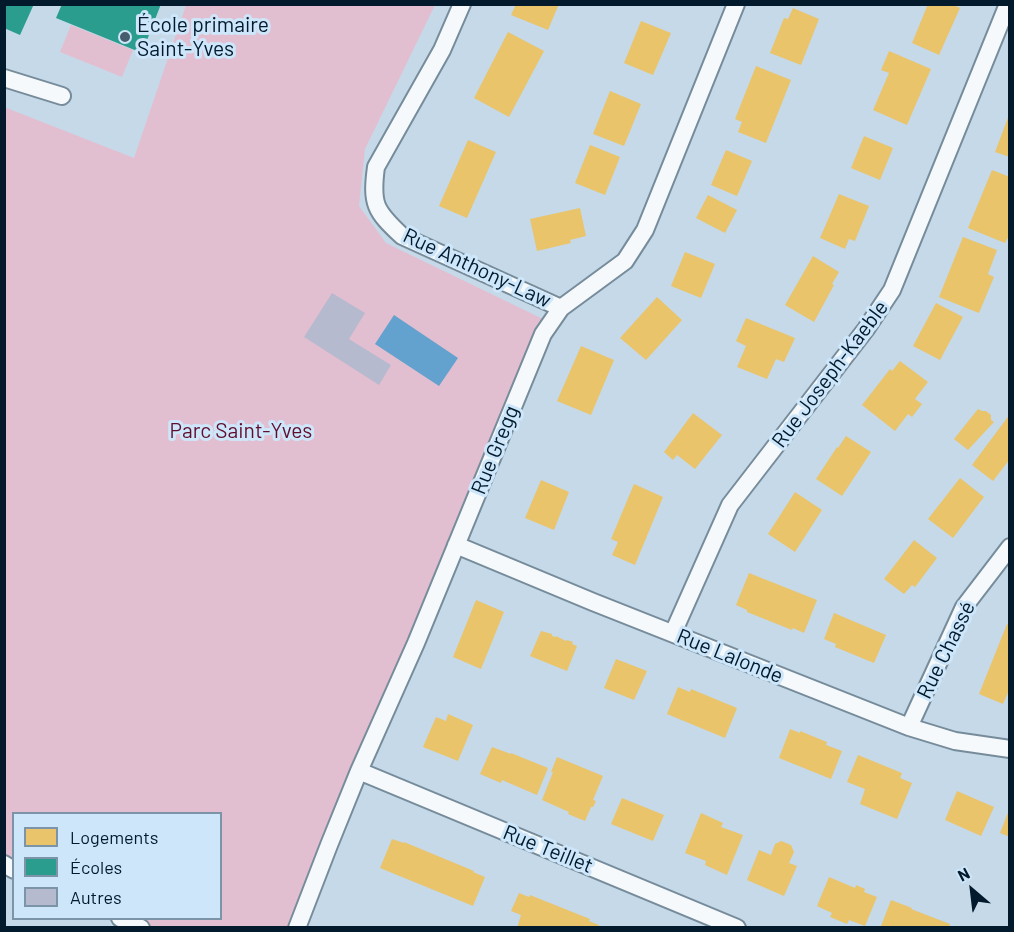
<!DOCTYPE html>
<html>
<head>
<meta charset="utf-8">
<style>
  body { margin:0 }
  #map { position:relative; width:1014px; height:932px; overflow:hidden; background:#c5d9e9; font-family:Barlow,sans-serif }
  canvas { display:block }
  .frame { position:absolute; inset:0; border:6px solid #021a2c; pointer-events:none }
  .legend { position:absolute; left:12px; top:812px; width:210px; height:108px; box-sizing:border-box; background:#cee6fa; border:2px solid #7c94a8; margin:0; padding:8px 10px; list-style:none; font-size:18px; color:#021a2c }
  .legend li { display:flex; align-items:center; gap:12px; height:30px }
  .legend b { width:30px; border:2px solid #7c94a8 }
  .north { position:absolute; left:942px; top:860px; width:60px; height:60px; -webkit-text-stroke:4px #cee6fa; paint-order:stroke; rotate:332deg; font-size:16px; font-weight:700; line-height:24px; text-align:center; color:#021a2c }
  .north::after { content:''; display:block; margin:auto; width:21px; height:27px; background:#021a2c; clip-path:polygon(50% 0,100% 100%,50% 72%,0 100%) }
</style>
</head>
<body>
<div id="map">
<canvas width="1014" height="932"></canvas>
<div class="frame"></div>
<ul class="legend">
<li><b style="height:16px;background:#e9c46a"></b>Logements</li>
<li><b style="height:16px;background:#2a9d8f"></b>Écoles</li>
<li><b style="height:16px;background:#b6bace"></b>Autres</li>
</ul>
<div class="north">N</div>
</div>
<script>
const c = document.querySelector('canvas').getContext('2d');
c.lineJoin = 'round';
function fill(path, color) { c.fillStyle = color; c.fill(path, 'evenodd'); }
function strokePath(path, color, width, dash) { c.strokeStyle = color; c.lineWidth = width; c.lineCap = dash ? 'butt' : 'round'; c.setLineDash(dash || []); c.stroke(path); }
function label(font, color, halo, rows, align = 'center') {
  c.font = font + ' Barlow,sans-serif'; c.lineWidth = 6; c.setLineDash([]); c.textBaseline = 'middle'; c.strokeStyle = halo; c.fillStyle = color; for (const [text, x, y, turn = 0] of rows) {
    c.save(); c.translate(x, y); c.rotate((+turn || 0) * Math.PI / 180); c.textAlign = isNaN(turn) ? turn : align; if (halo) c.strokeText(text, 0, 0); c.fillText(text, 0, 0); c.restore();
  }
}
fill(new Path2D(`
  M186 5H435L365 149 359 206 386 243 543 319 291 927H149L127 919 220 918V814H14L13 862 5 856 4 107 134 158Z
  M71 25 133 50 122 77 60 52Z`), '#e2bfd0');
fill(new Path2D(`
  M394 315 458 358 439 386 375 344Z`), '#63a1ce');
fill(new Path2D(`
  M516 4H559L548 30 511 15Z
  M928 4H952L960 8 939 55 912 43Z
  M793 8 819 19 801 65 770 53 784 18 788 19Z
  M641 21 671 33 653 75 624 63Z
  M508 32 544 51 509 117 474 98Z
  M889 51 931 69 907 125 873 110 889 73 881 70Z
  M756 66 791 80 766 143 738 132 742 122 735 119Z
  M610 91 641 104 624 146 593 134Z
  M1009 115H1010V157L995 152Z
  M864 136 893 148 880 180 851 168Z
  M468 140 496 152 467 218 439 206Z
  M590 145 620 157 605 195 575 183Z
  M726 150 752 161 737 196 711 185Z
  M992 170 1010 177V234L1005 243 968 228Z
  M839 194 869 206 855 241 849 239 845 249 820 238Z
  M708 195 737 210 725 233 696 218Z
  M580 208 586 236 570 240 571 243 537 251 530 219Z
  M963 237 997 250 988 274 994 277 979 313 939 297Z
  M685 252 715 264 701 298 671 286Z
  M813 256 839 272 832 284 834 285 814 322 785 305Z
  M657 297 682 320 646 360 620 338Z
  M936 303 963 317 940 360 913 346Z
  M746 318 795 338 784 362 776 359 767 379 737 367 746 346 736 341Z
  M581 346 614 360 591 415 557 401Z
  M900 361 928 382 915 399 922 404 912 417 908 414 895 431 862 405 890 369 892 371Z
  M978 409 982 411H986L991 415V420L994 422 968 450 954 439Z
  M693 413 722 435 695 469 677 455 673 460 664 452Z
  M1010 414V459L993 481 972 465Z
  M846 436 871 452 842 496 816 479 837 447 838 448Z
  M960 478 984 497 953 538 928 519Z
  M541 480 569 492 554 530 525 518Z
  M634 484 663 497 635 565 612 555 618 542 611 539Z
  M795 492 822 510 795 552 768 534Z
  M914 540 937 558 915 587 912 585 904 594 884 579Z
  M749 573 817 600 804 633 793 628 792 630 747 612V610L736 605Z
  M476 600 504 612 481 669 453 657Z
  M834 613 886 635 874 663 835 647 836 644 824 639Z
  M1007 624 1010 626V688L1003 704 979 694Z
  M541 631 552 634V636L556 637V636L566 641 567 640 573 642 572 644 577 646 567 671 530 656Z
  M616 659 647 671 634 700 604 688Z
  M678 687 690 692 691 689 737 708 725 738 667 714Z
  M448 714 473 725 458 761 423 747 436 717 446 721Z
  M790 729 800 733V731L827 742 826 745 842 751 831 779 779 758Z
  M492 747 511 754V753L548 768 537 795 502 780 501 783 480 774Z
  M858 755 902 773 900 778 912 783 897 819 860 804 865 789 847 782Z
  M557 757 603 776 593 800 596 801 593 807H591L585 821 568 814 569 812 542 800 553 772H551Z
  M957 791 994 807 981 836 945 820Z
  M622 798 664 815 653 841 611 824Z
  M1009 810H1010V837L1000 833Z
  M701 813 723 823 721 827 743 835 727 875 705 865 706 861 685 853Z
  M392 839 404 843V842L474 871 473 872 485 877 473 906 380 868Z
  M781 841 791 845 794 852 789 863 797 866 784 896 747 880 759 850 771 855 775 844Z
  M829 877 855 888 856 885 865 889 864 892 877 897 865 926 849 920 847 924 830 917 832 913 817 906Z
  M519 893 529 897 530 895 590 919 589 921 599 925 598 928H517L521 915 511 911Z
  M891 900 912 908 911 909 950 924 949 928H885L881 926Z`), '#e9c46a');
fill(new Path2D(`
  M4 4H34L20 35 4 28Z
  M62 4H161L142 53 56 18Z`), '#2a9d8f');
fill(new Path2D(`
  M332 293 365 313 349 339 391 365 379 385 304 337Z`), '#b6bace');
const minor = new Path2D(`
  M462 4 442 50 376 167C371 204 375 211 402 236L561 308
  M4 78 62 96
  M456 545 593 602 909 727 955 741 1010 749
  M673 633 730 505 866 329 892 290 1008 4
  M909 727 964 607 1010 547
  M359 771 737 928
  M4 864 14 870
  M120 918 141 928
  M297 928 329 845 359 771 416 643 543 334 561 308 625 261 645 230 736 4`);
strokePath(minor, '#768c9b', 20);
strokePath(minor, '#f6f9fc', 16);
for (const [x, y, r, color] of [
  [125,37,6,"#465d6e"]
]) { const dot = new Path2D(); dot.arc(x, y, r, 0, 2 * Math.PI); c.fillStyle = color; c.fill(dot); strokePath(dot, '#cee6fa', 2); }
label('21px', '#021a2c', '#cee6fa', [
  ["École primaire",137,25],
  ["Saint-Yves",137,49]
], 'left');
label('21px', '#021a2c', '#cee6fa', [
  ["Rue Anthony-Law",477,268,25],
  ["Rue Joseph-Kaeble",830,374,-53],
  ["Rue Gregg",495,450,-68],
  ["Rue Chassé",946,650,-64],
  ["Rue Lalonde",730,656,22],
  ["Rue Teillet",548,849,22]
]);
label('21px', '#610e2e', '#cee6fa', [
  ["Parc Saint-Yves",241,431]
]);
</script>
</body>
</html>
